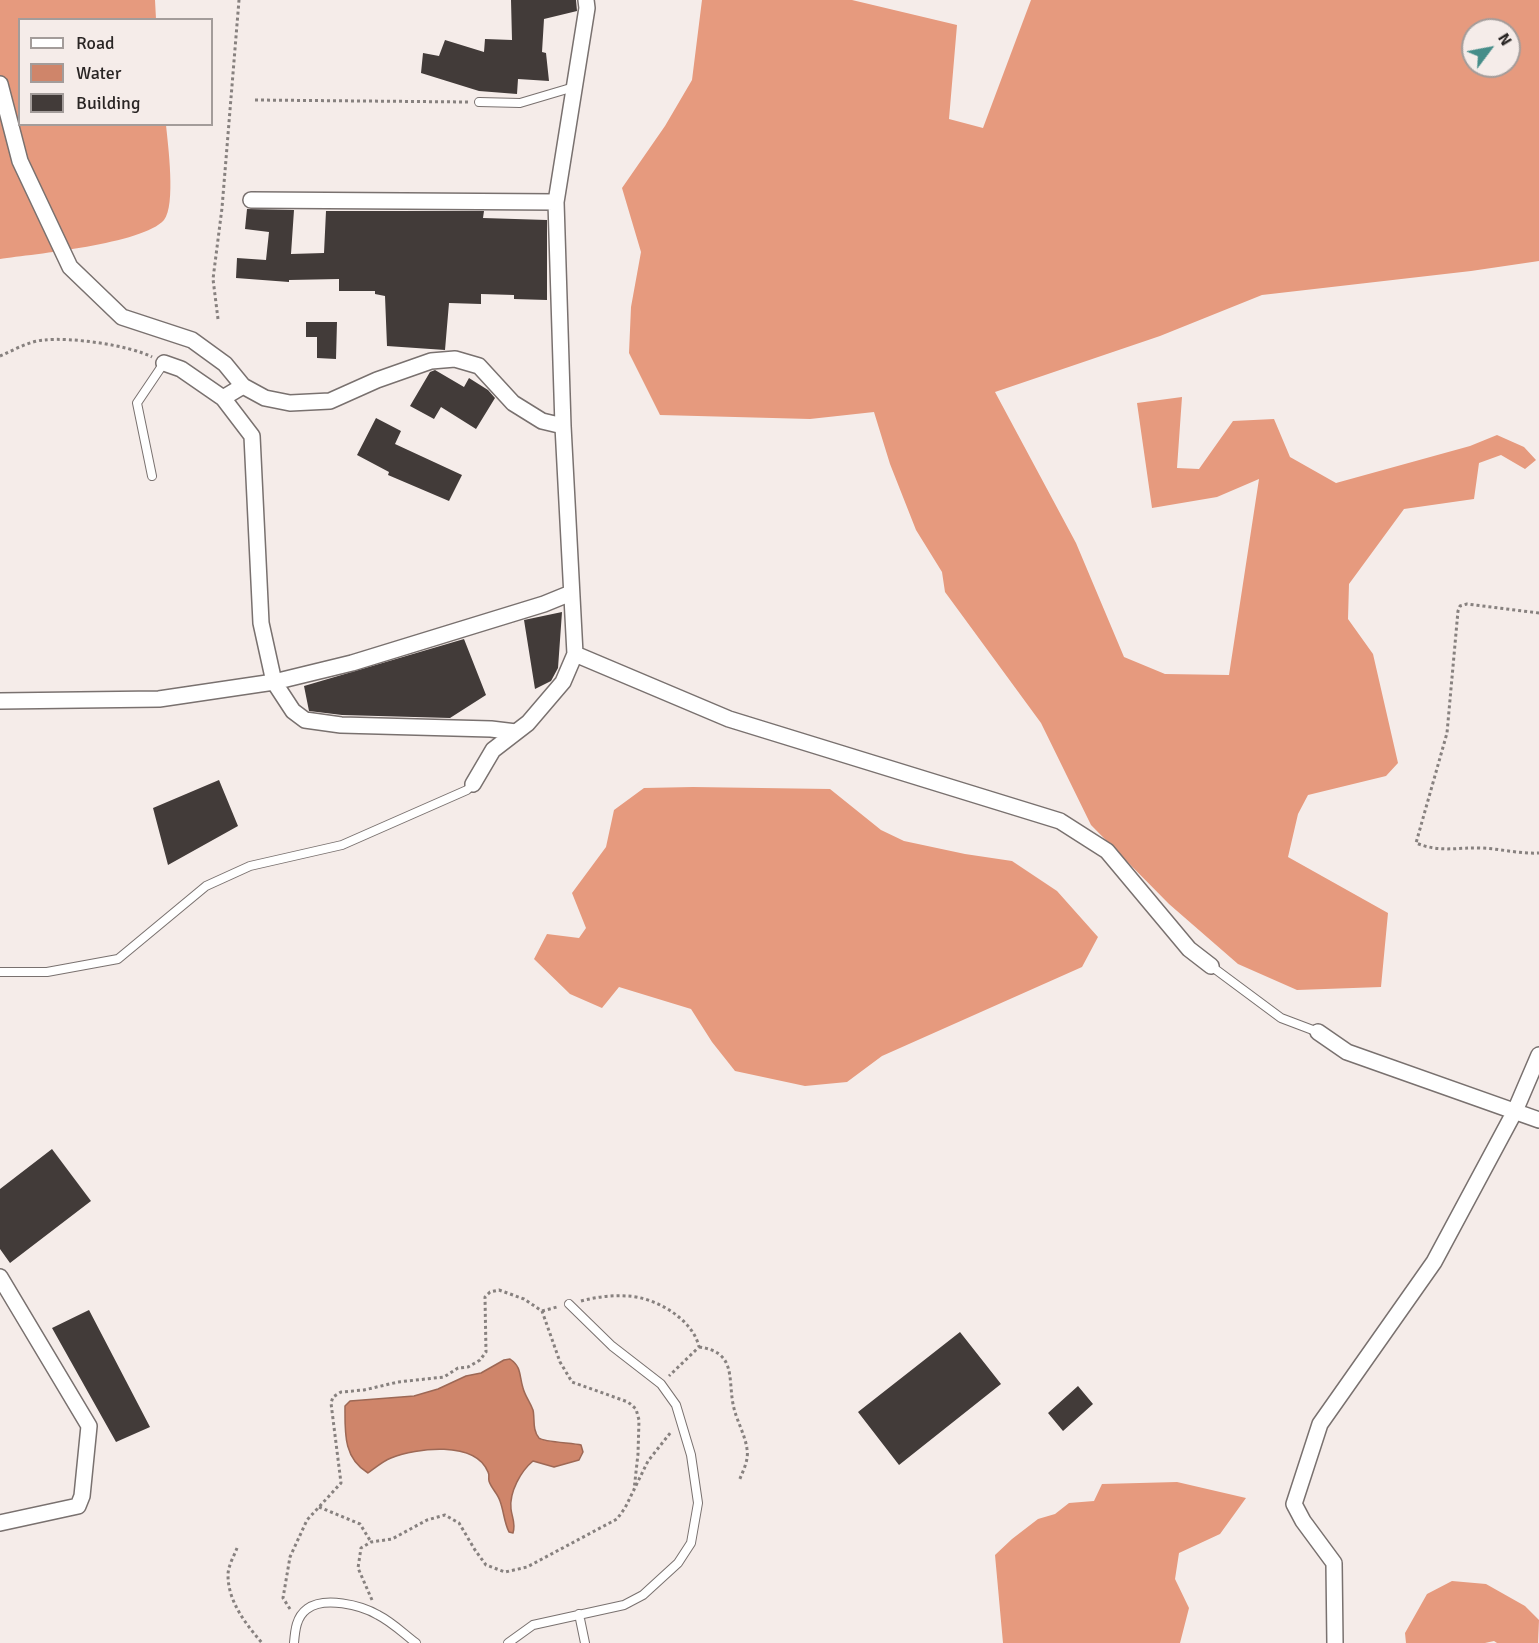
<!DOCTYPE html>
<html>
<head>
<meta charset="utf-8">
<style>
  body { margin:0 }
  #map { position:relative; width:1539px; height:1643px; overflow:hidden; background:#f5ece9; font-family:Signika,sans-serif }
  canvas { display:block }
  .legend { position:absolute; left:18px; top:18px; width:195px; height:108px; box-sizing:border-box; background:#f5ece9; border:2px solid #a39c9a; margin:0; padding:8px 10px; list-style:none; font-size:18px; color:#292524 }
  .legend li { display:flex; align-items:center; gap:12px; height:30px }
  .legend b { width:30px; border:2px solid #a39c9a }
  .north { position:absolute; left:1461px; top:18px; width:60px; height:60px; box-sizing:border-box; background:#f5ece9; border:2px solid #a39c9a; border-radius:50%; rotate:58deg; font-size:16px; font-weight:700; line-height:24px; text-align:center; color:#292524 }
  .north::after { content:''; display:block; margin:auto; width:21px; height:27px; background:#468d89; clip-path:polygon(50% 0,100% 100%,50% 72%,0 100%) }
</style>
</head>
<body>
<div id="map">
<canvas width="1539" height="1643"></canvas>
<ul class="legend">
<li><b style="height:8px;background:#fff"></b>Road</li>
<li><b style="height:16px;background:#cf856a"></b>Water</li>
<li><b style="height:16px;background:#423b39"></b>Building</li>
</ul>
<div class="north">N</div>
</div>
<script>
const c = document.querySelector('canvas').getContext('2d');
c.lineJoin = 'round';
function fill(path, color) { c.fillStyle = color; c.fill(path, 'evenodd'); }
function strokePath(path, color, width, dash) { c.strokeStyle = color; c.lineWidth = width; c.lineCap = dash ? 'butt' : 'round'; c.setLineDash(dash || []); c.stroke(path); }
fill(new Path2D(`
  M0 0H155L156 19 20 20V124L166 125C168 145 176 205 164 220 143 244 34 254 0 259Z
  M702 0H852L957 25 949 119 983 128 1031 0H1539V261L1471 271 1262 295 1160 336 995 392 1076 543 1124 657 1165 674 1229 675 1259 479 1217 497 1152 508 1137 403 1182 397 1177 468 1199 469 1233 421 1274 419 1290 457 1336 483 1470 446 1497 435 1524 447 1536 460 1525 469 1501 455 1479 463 1474 499 1404 509 1349 584 1348 619 1373 654 1398 763 1386 776 1308 795 1298 814 1288 857 1388 913 1381 987 1297 990 1238 964 1169 904 1091 825 1041 723 945 592 942 572 916 530 890 464 874 412 810 419 660 415 629 353 631 307 641 252 622 188 665 126 692 80ZM1473 30H1509V66H1473Z
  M693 787 830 789 881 830 904 841 965 854 1012 861 1057 891 1098 937 1082 967 882 1056 847 1082 805 1086 735 1071 712 1042 691 1009 619 987 602 1008 570 994 534 959 547 934 579 938 586 928 572 893 606 847 614 810 644 788Z
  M1177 1482 1246 1498 1220 1534 1179 1553 1175 1579 1189 1608 1180 1643H1003L995 1555 1012 1539 1038 1519 1055 1514 1069 1503 1094 1501 1102 1484Z
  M1452 1581 1486 1584 1525 1606 1539 1620 1538 1643H1497L1494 1641 1485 1643H1406L1405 1633 1427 1594Z`), '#e69a7e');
const water = new Path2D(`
  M510 1359C522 1367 519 1376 523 1388 525 1396 530 1402 533 1410 535 1418 532 1430 539 1438 543 1442 573 1443 581 1445L583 1452 579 1460 554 1467 533 1461C521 1471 509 1492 511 1509 512 1518 516 1523 513 1533L509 1532C504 1522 504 1512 500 1501 498 1494 491 1488 489 1481 488 1478 490 1475 488 1472 475 1440 416 1448 391 1458 383 1461 375 1468 368 1473 343 1458 345 1432 345 1406L350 1401 414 1396 438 1389 466 1376 481 1373 504 1360Z`);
fill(water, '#cf856a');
strokePath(water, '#9d6855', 1.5);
fill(new Path2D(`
  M511 0H576L577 11 544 19 542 52 546 53 549 81 518 79 517 94 479 91 421 73 423 53 439 56 445 40 484 52 485 39 512 40Z
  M247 209 294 210 291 254 324 253 326 211H484L483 218 547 220V300L514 299V295L481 294V304L449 303 445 350 387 346 385 296 375 294V291H339V279L289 280V282L236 278 237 258 266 260 269 232 245 229Z
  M306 322H337L336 359 317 358V337H306Z
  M435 370 464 387 469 378 488 390 495 398 476 429 441 407 434 419 410 406 430 372Z
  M376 418 401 431 395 444 462 475 449 501 388 475 389 472 357 455Z
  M562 612 558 668 551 681 535 689 524 620Z
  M464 639 486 695 450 718 342 715 309 711 304 686Z
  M219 780 238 826 168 865 153 808Z
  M52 1149 91 1201 10 1263 0 1249V1189Z
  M89 1310 150 1427 116 1442 52 1328Z
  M960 1332 1001 1384 899 1465 858 1412Z
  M1078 1386 1093 1404 1063 1431 1048 1413Z`), '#423b39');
const service = new Path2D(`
  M479 102 520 103 574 87
  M152 476 137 403 164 363
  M1211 966 1281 1018 1318 1032
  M0 972H47L118 959 206 886 250 866 342 845 467 790 473 784
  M579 1614 585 1643
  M294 1643C295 1631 296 1617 307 1609 324 1596 361 1605 378 1615 392 1622 404 1634 416 1643
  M508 1643 533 1625 624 1605 643 1595 678 1563 691 1543 698 1503 691 1455 676 1405 661 1384 612 1346 569 1304`);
const minor = new Path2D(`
  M0 84 20 161 70 267 122 317 192 340 225 364 243 386
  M251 200 556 202
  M164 363 181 369 223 398 252 436 261 623 274 682 293 711 305 720 341 725 491 729 516 732
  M223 398 243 386 265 398 290 403 330 401 377 380 431 361 455 359 479 366 513 403 542 421 563 426
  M575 654 729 719 1060 821 1107 851 1189 949 1211 966
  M0 701 159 699 274 682 352 663 544 604 571 593
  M473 784 493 750 528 723 563 682 575 654 563 426 556 202 587 8 586 0
  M1318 1032 1347 1052 1539 1120
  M0 1277 89 1426 82 1496 78 1506 0 1523
  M1335 1643 1334 1563 1303 1521 1294 1504 1320 1424 1434 1262 1515 1111 1539 1055`);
strokePath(service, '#79716f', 10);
strokePath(minor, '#79716f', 18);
strokePath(new Path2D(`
  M255 100 469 102
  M218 319 213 279 222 208 239 0
  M0 356C14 350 29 341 44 340 70 337 129 345 152 357
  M1539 613 1467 604 1460 606 1458 611 1447 733 1416 843C1441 853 1457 847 1482 848 1501 849 1520 854 1539 853
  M581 1301C596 1297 612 1295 627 1296 655 1297 693 1319 699 1347L669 1376
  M542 1311 557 1307
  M699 1347C736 1352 728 1377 733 1404 736 1420 745 1434 747 1449 749 1460 743 1471 739 1481
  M319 1507 360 1524 371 1542
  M237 1548C234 1556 228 1566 228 1575 228 1602 246 1624 262 1643
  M372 1600 358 1568 361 1548 371 1542 392 1539 427 1520 445 1515 459 1523 475 1550 486 1565 505 1572 527 1567 617 1519 625 1508 648 1461 671 1432
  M290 1609 283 1598 290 1557 307 1520 341 1483 331 1403 333 1397 341 1392 364 1390 398 1382 444 1377 458 1368 468 1367 480 1360 486 1352 485 1297 490 1292 499 1290 524 1299 542 1311 560 1362 572 1382 628 1402 636 1409 639 1420 638 1454 634 1490`), '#87817f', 3, [3, 3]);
strokePath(service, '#fff', 8);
strokePath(minor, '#fff', 15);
</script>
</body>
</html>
